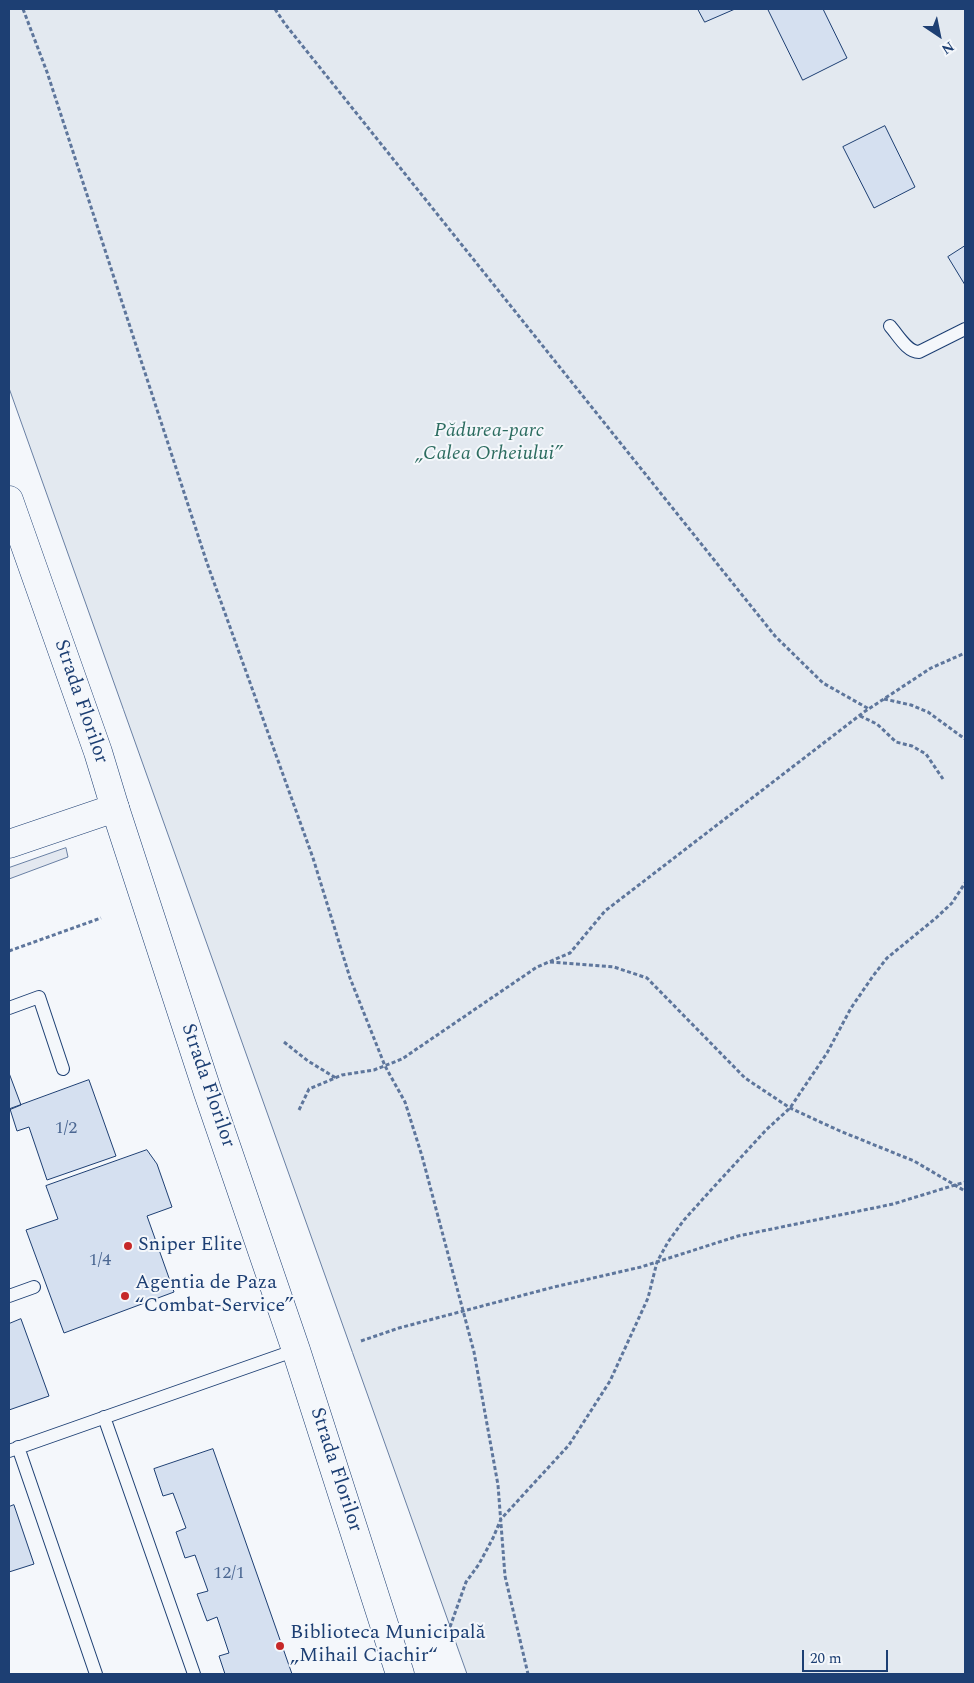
<!DOCTYPE html>
<html>
<head>
<meta charset="utf-8">
<style>
  body { margin:0 }
  #map { position:relative; width:974px; height:1683px; overflow:hidden; background:#f4f7fb; font-family:Spectral,serif }
  canvas { display:block }
  .frame { position:absolute; inset:0; border:10px solid #1d3f73; pointer-events:none }
  .north { position:absolute; left:914px; top:10px; width:50px; height:50px; -webkit-text-stroke:4px #f4f7fb; paint-order:stroke; rotate:146deg; font-size:14px; font-weight:700; line-height:20px; text-align:center; color:#1d3f73 }
  .north::after { content:''; display:block; margin:auto; width:18px; height:22px; background:#1d3f73; clip-path:polygon(50% 0,100% 100%,50% 72%,0 100%) }
  .scale { position:absolute; left:802px; top:1650px; width:86px; height:22px; box-sizing:border-box; border:2px solid #1d3f73; border-top:0; padding-left:6px; font-size:15px; line-height:18px; white-space:nowrap; color:#1d3f73; -webkit-text-stroke:4px #f4f7fb; paint-order:stroke }
</style>
</head>
<body>
<div id="map">
<canvas width="974" height="1683"></canvas>
<div class="frame"></div>
<div class="north">N</div>
<div class="scale">20 m</div>
</div>
<script>
const c = document.querySelector('canvas').getContext('2d');
c.lineJoin = 'round';
function fill(path, color) { c.fillStyle = color; c.fill(path, 'evenodd'); }
function strokePath(path, color, width, dash) { c.strokeStyle = color; c.lineWidth = width; c.lineCap = dash ? 'butt' : 'round'; c.setLineDash(dash || []); c.stroke(path); }
function label(font, color, halo, rows, align = 'center') {
  c.font = font + ' Spectral,serif'; c.lineWidth = 4; c.setLineDash([]); c.textBaseline = 'middle'; c.strokeStyle = halo; c.fillStyle = color; for (const [text, x, y, turn = 0] of rows) {
    c.save(); c.translate(x, y); c.rotate((+turn || 0) * Math.PI / 180); c.textAlign = isNaN(turn) ? turn : align; if (halo) c.strokeText(text, 0, 0); c.fillText(text, 0, 0); c.restore();
  }
}
const green = new Path2D(`
  M9 9H965V1674H467L9 388Z`);
fill(green, '#e3e9f0');
strokePath(green, '#687fa3', 1);
const parking = new Path2D(`
  M66 848 68 857 9 879V868Z`);
fill(parking, '#e3e8f0');
strokePath(parking, '#687fa3', 1);
const building = new Path2D(`
  M698 9H735L705 22Z
  M768 9H823L847 58 803 80Z
  M885 126 915 187 874 208 843 147Z
  M965 246V285L948 257Z
  M9 1073 21 1105 9 1110Z
  M89 1080 116 1156 47 1180 29 1127 17 1131 10 1109Z
  M147 1150 157 1164 172 1207 147 1216 174 1292 64 1333 26 1230 58 1219 46 1186Z
  M21 1319 49 1396 9 1410V1324Z
  M213 1449 292 1674H225L219 1656 229 1653 217 1617 207 1621 197 1594 208 1591 195 1555 185 1558 176 1532 186 1528 173 1493 163 1496 154 1469Z
  M14 1505 34 1564 9 1572V1507Z`);
fill(building, '#d5e0f0');
strokePath(building, '#1d3f73', 1);
const service = new Path2D(`
  M890 326C898 335 907 352 919 352L965 329
  M9 1008 39 997 63 1069
  M9 1296 34 1287
  M104 1417 194 1674
  M18 1447 96 1674
  M9 1451 296 1350`);
const tertiary = new Path2D(`
  M9 844 115 808`);
const secondary = new Path2D(`
  M9 500 98 752 115 808 208 1093 296 1350 400 1674`);
strokePath(service, '#1d3f73', 14);
strokePath(tertiary, '#1d3f73', 29);
strokePath(secondary, '#1d3f73', 29);
strokePath(new Path2D(`
  M23 9 47 72 207 563 313 858 350 978 385 1066 405 1102 422 1156 474 1352 498 1485 505 1576 528 1674
  M275 9 285 24 775 636 823 683 869 709
  M884 699 911 705 928 712 965 739
  M860 716 877 724 896 742 912 746 926 754 943 779
  M9 951 101 918
  M550 962 614 967 647 978 745 1078 790 1108 840 1131 914 1161 965 1191
  M284 1042 308 1061 336 1078
  M299 1110 309 1089 342 1075 374 1070 402 1059 537 967 570 953 605 911 864 712 931 668 965 653
  M361 1341 399 1328 554 1287 641 1267 738 1236 893 1204 965 1182
  M450 1627 466 1582 479 1564 493 1538 501 1519 569 1445 610 1381 648 1298 657 1262 668 1242 684 1220 711 1190 766 1130 790 1108 827 1053 851 1008 873 976 887 958 936 918 952 903 965 883`), '#5e769c', 3, [4, 2.5]);
strokePath(service, '#f4f7fb', 12);
strokePath(tertiary, '#f4f7fb', 28);
strokePath(secondary, '#f4f7fb', 28);
for (const [x, y, r, color] of [
  [128,1246,5,"#c62828"],
  [125,1296,5,"#c62828"],
  [280,1646,5,"#c62828"]
]) { const dot = new Path2D(); dot.arc(x, y, r, 0, 2 * Math.PI); c.fillStyle = color; c.fill(dot); strokePath(dot, '#f4f7fb', 2); }
label('18px', '#4b6792', null, [
  ["1/2",66,1129],
  ["1/4",100,1261],
  ["12/1",229,1574]
]);
label('italic 20px', '#2c6c60', '#f4f7fb', [
  ["Pădurea-parc",489,432],
  ["„Calea Orheiului”",489,455]
]);
label('20px', '#1d3f73', '#f4f7fb', [
  ["Strada Florilor",80,702,71],
  ["Strada Florilor",207,1086,71],
  ["Strada Florilor",335,1470,72]
]);
label('20px', '#1d3f73', '#f4f7fb', [
  ["Sniper Elite",138,1246],
  ["Agentia de Paza",135,1284],
  ["“Combat-Service”",135,1307],
  ["Biblioteca Municipală",290,1634],
  ["„Mihail Ciachir“",290,1657]
], 'left');
</script>
</body>
</html>
